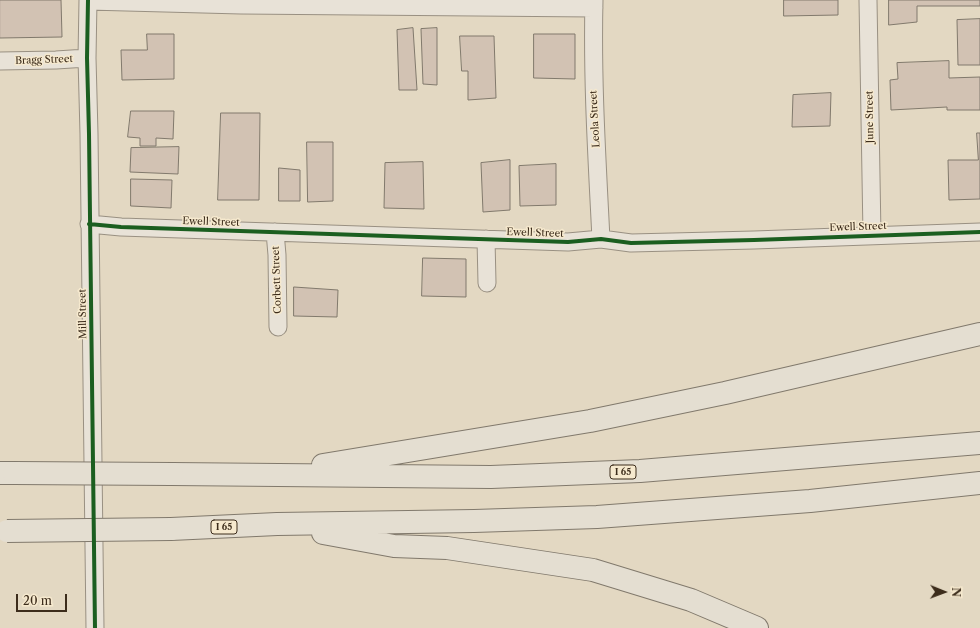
<!DOCTYPE html>
<html>
<head>
<meta charset="utf-8">
<style>
  body { margin:0 }
  #map { position:relative; width:980px; height:628px; overflow:hidden; background:#e3d8c2; font-family:"Libre Caslon Text",serif }
  canvas { display:block }
  .north { position:absolute; left:924px; top:572px; width:40px; height:40px; -webkit-text-stroke:3px #f6e9ce; paint-order:stroke; rotate:91deg; font-size:11px; font-weight:700; line-height:16px; text-align:center; color:#3c2c1b }
  .north::after { content:''; display:block; margin:auto; width:14px; height:18px; background:#3c2c1b; clip-path:polygon(50% 0,100% 100%,50% 72%,0 100%) }
  .scale { position:absolute; left:16px; top:594px; width:51px; height:18px; box-sizing:border-box; border:2px solid #3c2c1b; border-top:0; padding-left:5px; font-size:12px; line-height:14px; white-space:nowrap; color:#3c2c1b; -webkit-text-stroke:3px #f6e9ce; paint-order:stroke }
</style>
</head>
<body>
<div id="map">
<canvas width="980" height="628"></canvas>
<div class="north">N</div>
<div class="scale">20 m</div>
</div>
<script>
const c = document.querySelector('canvas').getContext('2d');
c.lineJoin = 'round';
function fill(path, color) { c.fillStyle = color; c.fill(path, 'evenodd'); }
function strokePath(path, color, width, dash) { c.strokeStyle = color; c.lineWidth = width; c.lineCap = dash ? 'butt' : 'round'; c.setLineDash(dash || []); c.stroke(path); }
function label(font, color, halo, rows, align = 'center') {
  c.font = font + ' "Libre Caslon Text",serif'; c.lineWidth = 3; c.setLineDash([]); c.textBaseline = 'middle'; c.strokeStyle = halo; c.fillStyle = color; for (const [text, x, y, turn = 0] of rows) {
    c.save(); c.translate(x, y); c.rotate((+turn || 0) * Math.PI / 180); c.textAlign = isNaN(turn) ? turn : align; if (halo) c.strokeText(text, 0, 0); c.fillText(text, 0, 0); c.restore();
  }
}
const building = new Path2D(`
  M0 0H61L62 37 0 38Z
  M784 0H838V15L784 16Z
  M889 0H980V6H917V22L889 25Z
  M980 19V65H958L957 20Z
  M413 28 417 90H399L397 30Z
  M437 28V85L423 84 421 29Z
  M147 34H174V79L122 80 121 50H147Z
  M534 34H575V79L534 78Z
  M460 36H494L496 98 468 100V71H462Z
  M949 61V78L980 77V110H947V107L891 110 890 80 898 79 897 63Z
  M831 93 830 126 792 127 793 95Z
  M131 111H174L173 139 156 138V146H140V138L128 137Z
  M221 113H260L259 200H218Z
  M977 133H980V199L949 200 948 160H978Z
  M307 142H333V201L308 202Z
  M179 147 178 174 130 172 131 148Z
  M510 160V210L483 212 481 163Z
  M423 162 424 209 384 208 385 163Z
  M556 164V205L520 206 519 166Z
  M279 168 300 170V201H279Z
  M131 179 172 180 171 208 131 206Z
  M423 258 466 259V297L422 296Z
  M294 287 338 290 337 317 294 316Z`);
fill(building, '#d2c2b3');
strokePath(building, '#81796c', 1);
const street = new Path2D(`
  M88 0 87 58 89 134 95 628
  M594 0C592 80 597 159 601 239
  M868 0 872 235
  M88 1 241 5 594 8
  M0 61 56 60 87 58
  M89 224 121 227 568 242 601 239 631 243 754 240 980 232
  M275 232 277 255 278 327
  M486 239 487 283`);
const highway = new Path2D(`
  M323 465 590 421 725 393 980 334
  M0 473H14
  M172 474 491 477 640 471 980 443
  M171 529 277 524 474 521 597 517 810 501 980 483
  M323 533 394 546 447 548 593 570 691 600 757 628`);
strokePath(street, '#999082', 19);
strokePath(highway, '#81796c', 24);
strokePath(street, '#e8e2d7', 17);
strokePath(highway, '#e4ded1', 22);
const highwayBridge = new Path2D(`
  M14 473 172 474
  M7 531 171 529`);
strokePath(highwayBridge, '#81796c', 24, []);
strokePath(highwayBridge, '#e4ded1', 22);
strokePath(new Path2D(`
  M88 0 87 58 89 134 95 628
  M89 224 121 227 568 242 601 239 631 243 754 240 980 232`), '#1b5e20', 4);
for (const [x, y, w] of [
  [623,472,26],
  [224,527,26]
]) { const box = new Path2D(); box.roundRect(x - w / 2, y - 7, w, 14, 3); c.fillStyle = '#f6e9ce'; c.fill(box); strokePath(box, '#3c2c1b', 1); }
label('bold 9px', '#3c2c1b', null, [
  ["I 65",623,472],
  ["I 65",224,527]
]);
label('10px', '#3c2c1b', '#f6e9ce', [
  ["Bragg Street",44,60,-2],
  ["June Street",870,117,-91],
  ["Leola Street",595,119,-93],
  ["Ewell Street",211,222,2],
  ["Ewell Street",858,227,-2],
  ["Ewell Street",535,233,2],
  ["Corbett Street",277,280,-92],
  ["Mill Street",83,314,-91]
]);
</script>
</body>
</html>
